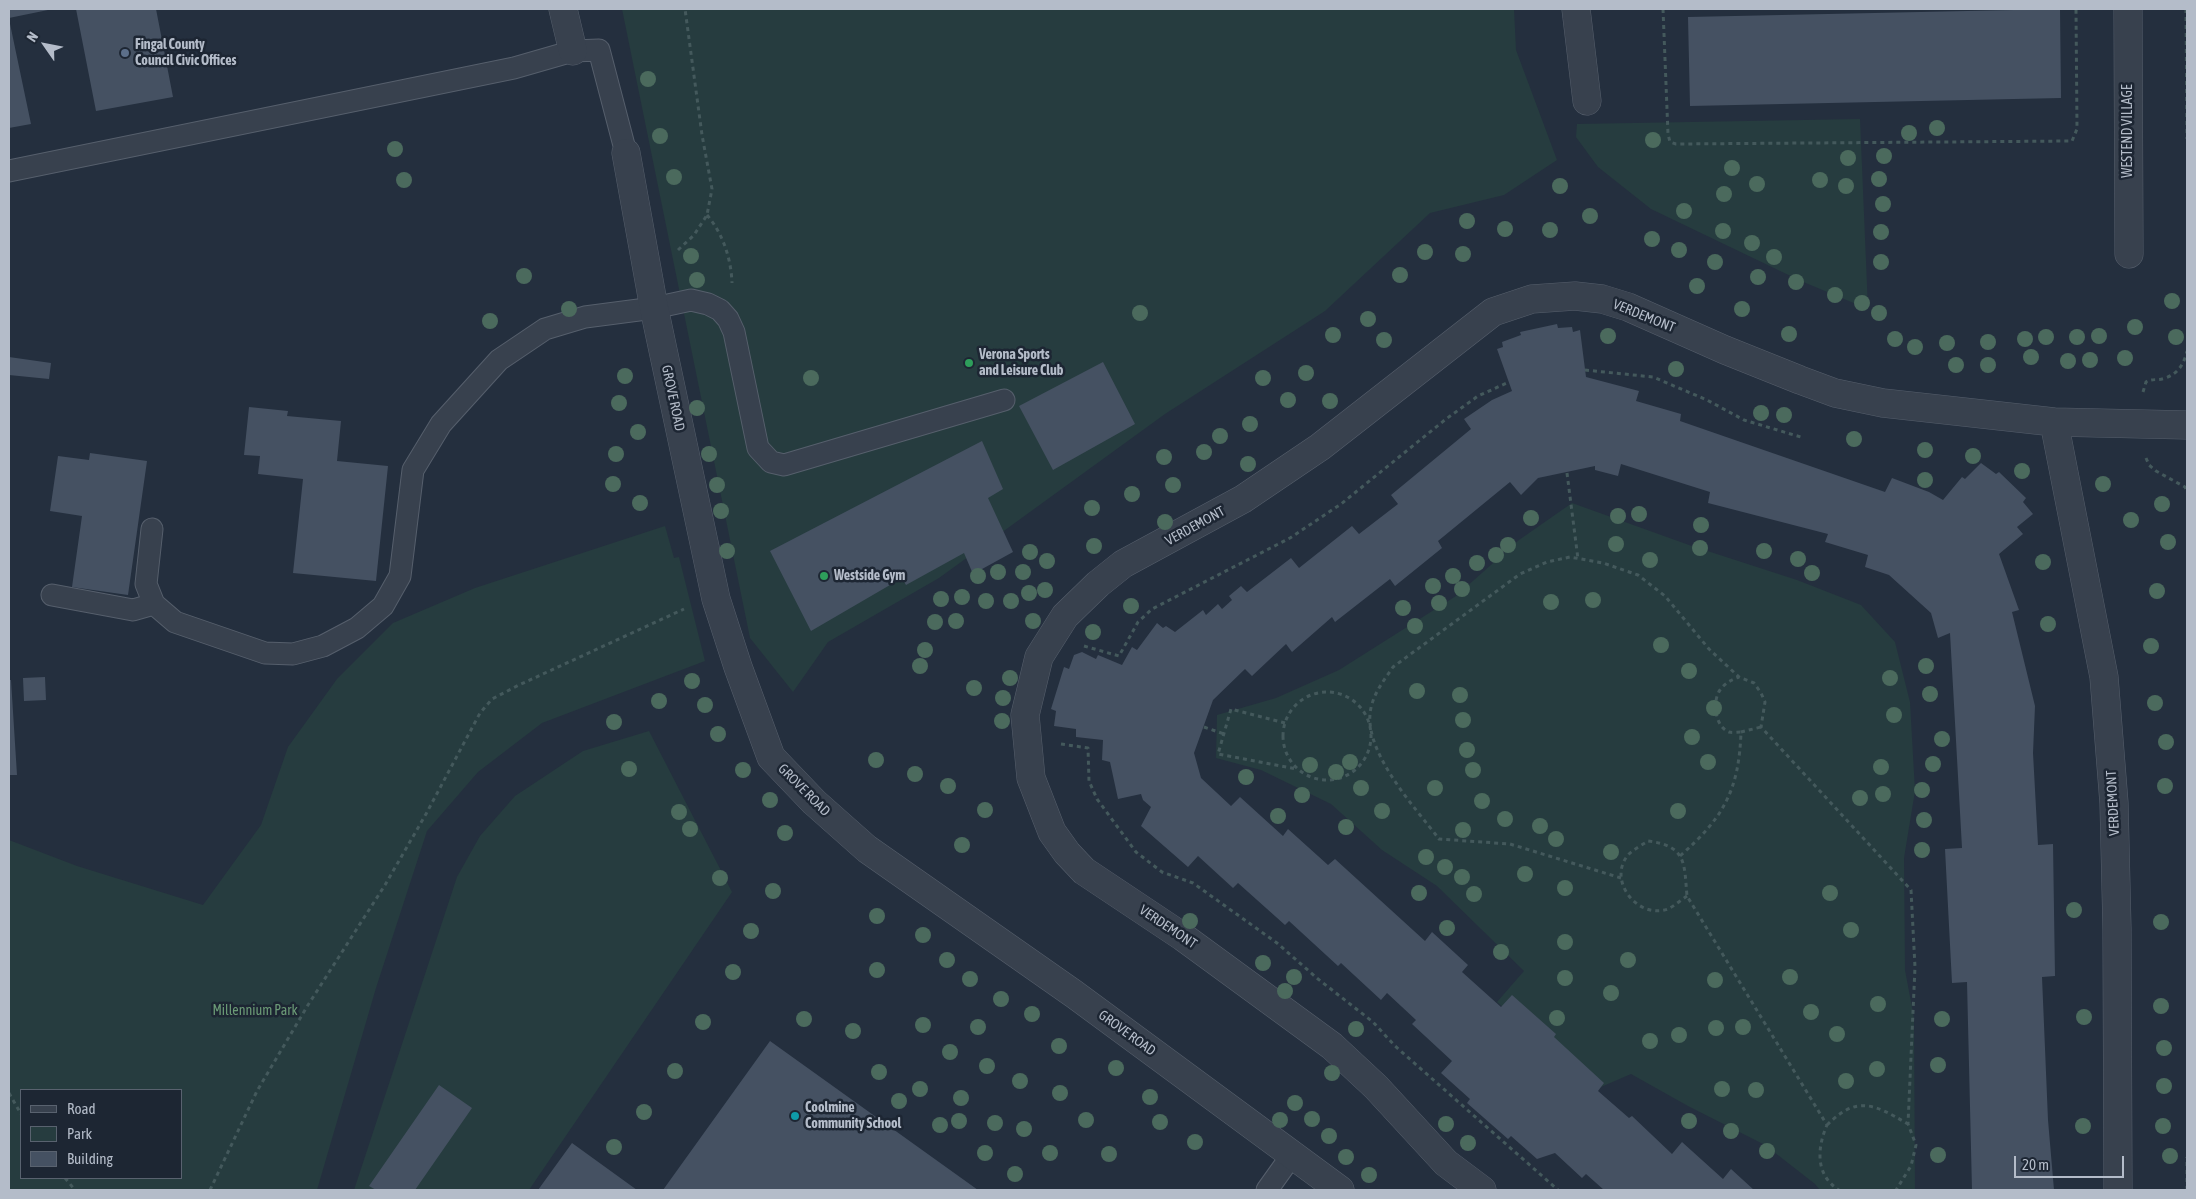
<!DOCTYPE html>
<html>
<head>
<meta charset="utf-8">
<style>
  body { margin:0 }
  #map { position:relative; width:2196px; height:1199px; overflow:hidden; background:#242f3e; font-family:"Asap Condensed",sans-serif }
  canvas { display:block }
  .frame { position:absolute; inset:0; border:10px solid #b4bcc9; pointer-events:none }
  .legend { position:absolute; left:20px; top:1089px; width:162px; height:90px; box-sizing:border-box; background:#1d2633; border:1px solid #59626f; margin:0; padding:6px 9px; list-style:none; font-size:15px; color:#b4bcc9 }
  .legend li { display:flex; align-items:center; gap:10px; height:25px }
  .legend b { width:25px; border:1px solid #59626f }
  .north { position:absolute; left:20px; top:20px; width:50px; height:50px; -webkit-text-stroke:4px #1d2633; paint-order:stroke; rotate:303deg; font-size:14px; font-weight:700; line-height:20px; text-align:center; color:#b4bcc9 }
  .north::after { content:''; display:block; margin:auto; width:18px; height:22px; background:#b4bcc9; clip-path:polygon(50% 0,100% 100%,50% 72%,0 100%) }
  .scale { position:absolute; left:2014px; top:1156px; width:110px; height:22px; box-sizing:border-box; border:2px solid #b4bcc9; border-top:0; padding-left:6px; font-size:15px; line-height:18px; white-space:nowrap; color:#b4bcc9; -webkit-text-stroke:4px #1d2633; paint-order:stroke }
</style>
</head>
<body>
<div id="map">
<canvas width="2196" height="1199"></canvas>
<div class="frame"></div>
<ul class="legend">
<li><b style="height:6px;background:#38414e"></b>Road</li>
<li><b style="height:14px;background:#263c3f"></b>Park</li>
<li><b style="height:14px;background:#455162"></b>Building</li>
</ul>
<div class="north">N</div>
<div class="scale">20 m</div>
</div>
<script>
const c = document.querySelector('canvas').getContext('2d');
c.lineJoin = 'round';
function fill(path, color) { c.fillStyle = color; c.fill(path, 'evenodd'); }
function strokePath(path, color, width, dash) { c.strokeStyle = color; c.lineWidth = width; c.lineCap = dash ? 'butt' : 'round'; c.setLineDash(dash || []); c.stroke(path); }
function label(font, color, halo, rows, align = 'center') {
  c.font = font + ' "Asap Condensed",sans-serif'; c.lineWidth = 5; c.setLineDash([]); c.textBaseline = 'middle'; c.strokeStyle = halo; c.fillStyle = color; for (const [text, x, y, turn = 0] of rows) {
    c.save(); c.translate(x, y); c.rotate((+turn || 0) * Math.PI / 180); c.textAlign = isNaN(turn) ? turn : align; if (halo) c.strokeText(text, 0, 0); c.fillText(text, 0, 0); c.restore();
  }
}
fill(new Path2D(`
  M622 9H1514L1516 50 1557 160 1504 195 1430 213 1325 311 1165 414 939 578 828 642 793 692 750 638Z
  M1860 119 1868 309 1801 281 1651 209 1598 167 1576 137 1577 124Z
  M1572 503 1689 545 1797 580 1861 605 1895 642 1910 702 1915 791 1904 858 1905 970 1914 1018 1915 1190H1820L1815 1184 1765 1145 1688 1106 1631 1074 1594 1090 1497 1002 1524 971 1437 886 1382 850 1331 804 1261 770 1216 758 1217 715 1276 698 1339 670 1456 596 1519 540Z
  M665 526 674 558 679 557 705 661 542 723 478 772 427 831 376 988 317 1190H9V840L77 866 203 905 261 825 288 747 337 679 393 623 475 588ZM21 1090H181V1178H21Z
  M649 731 732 892 529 1190H354L457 877 480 836 515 796 583 751Z`), '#263c3f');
fill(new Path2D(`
  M9 9H48V10L9 18Z
  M76 9H156L173 97 96 111Z
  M2060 9 2061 98 1690 106 1688 17Z
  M9 19 31 124 9 128Z
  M1557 324 1558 328 1572 327 1573 332 1580 330 1586 377 1639 391 1636 401 1681 414 1680 421 1885 492 1892 478 1929 492 1943 500 1962 477 1965 479 1981 463 1996 474 1999 472 2026 498 2023 502 2033 514 2017 527 2023 534 1999 554 2019 610 2012 612 2035 706 2033 753 2038 845 2053 844 2055 976 2042 977 2048 1120 2054 1190H1972L1967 982 1952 983 1945 849 1962 848 1950 633 1938 638 1931 613 1889 575 1865 567 1868 555 1825 542 1828 534 1708 503 1710 492 1621 464 1618 476 1595 470V466L1538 478 1521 495 1510 482 1438 541 1442 548 1395 586 1390 579 1335 622 1332 617 1292 652 1286 644 1252 676 1245 669 1213 700 1194 753 1201 778 1231 806 1240 797 1283 836 1288 829 1328 865 1335 859 1425 941 1432 932 1468 965 1462 972 1501 1007 1512 995 1556 1034 1554 1037 1604 1083 1598 1091 1629 1118 1632 1116 1672 1154 1682 1142 1723 1179 1731 1169 1754 1190H1604L1586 1174 1582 1178 1555 1153 1537 1159 1511 1136 1508 1139 1467 1103 1470 1099 1441 1073 1452 1061 1412 1024 1416 1020 1387 993 1381 1000 1341 963 1338 966 1289 921 1285 925 1238 883 1233 888 1198 856 1188 867 1141 826 1151 807 1143 800 1141 794 1118 799 1110 762 1102 760 1103 740 1076 737V729L1054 726 1056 711 1051 709 1064 667 1069 669 1074 655 1082 652 1096 659 1098 655 1122 665 1132 647 1137 650 1157 623 1163 628 1166 626 1175 632 1203 610 1206 615 1218 604 1222 609 1232 600 1229 596 1241 586 1247 592 1291 558 1299 568 1352 526 1359 534 1398 504 1391 495 1471 429 1464 419 1492 400 1512 391 1497 349 1503 347 1502 342 1521 335 1520 332Z
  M9 357 51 363 49 379 9 375Z
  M1103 362 1135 424 1053 470 1019 406Z
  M249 407 288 411 287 416 341 421 337 461 388 466 376 581 293 573 303 479 258 474 260 456 244 455Z
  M982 441 1003 489 988 498 1013 552 973 574 964 553 906 585 902 578 811 631 770 551Z
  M90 453 147 461 128 595 72 587 82 516 50 511 58 456 89 460Z
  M45 677 46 700 24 701 23 678Z
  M9 680H11L17 775H9Z
  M770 1041 978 1190H663Z
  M439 1085 472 1108 415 1190H376L369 1186Z
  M572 1143 637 1190H538Z`), '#455162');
const service = new Path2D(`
  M9 171 514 68 573 51 599 50 626 153
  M152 529 146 584 154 604 175 622 265 653 293 654 323 646 357 628 383 606 400 576 413 470 441 424 499 360 545 329 585 317 654 308 691 300 708 304 720 310 728 319 734 332 758 448 771 462 784 465 1004 400
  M52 595 133 610 154 604
  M1267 1190 1292 1155`);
const pedestrian = new Path2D(`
  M563 9 573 51`);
const minor = new Path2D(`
  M1576 9 1587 101
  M2128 9 2129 254
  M626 153 654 308 716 599 738 667 771 757 814 802 867 849 1074 994 1340 1190
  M2054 422 2104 677 2114 803 2117 929 2118 1190
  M1482 1190 1446 1163 1376 1087 1332 1046 1183 937 1084 871 1067 853 1052 832 1031 778 1025 715 1039 657 1065 616 1098 584 1123 564 1243 499 1320 447 1493 312 1532 299 1575 296 1602 299 1628 307 1725 350 1800 380 1835 393 1883 403 2054 422 2187 425`);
strokePath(service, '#565f6c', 23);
strokePath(pedestrian, '#565f6c', 29);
strokePath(minor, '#565f6c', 29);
strokePath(new Path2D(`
  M1663 9 1668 134 1670 142 1676 144 2072 141 2077 129 2076 9
  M2186 9 2187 139
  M707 215C723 234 731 258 732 283
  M678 250 694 235 707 215 712 189 702 135 685 9
  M1585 370 1653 377 1707 400 1744 420 1804 438
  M2143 392 2146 382C2152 378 2158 381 2165 378 2178 374 2184 364 2187 351
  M2146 458 2149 465 2156 471 2185 487 2187 491
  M1567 473 1578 559
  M1084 646 1119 656 1138 622 1152 609 1290 538 1341 504 1446 419 1478 396 1509 382
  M1283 736a44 44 0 1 1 88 0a44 44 0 1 1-88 0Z
  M1285 723 1231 709 1218 754 1297 769
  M1204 727 1224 734
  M1741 732 1761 727
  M1061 744 1088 748 1089 781 1097 799 1136 852 1162 872 1193 883 1277 943 1318 979 1373 1022 1395 1046 1558 1190
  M1680 856C1723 818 1739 791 1741 732 1737 732 1732 733 1729 732 1715 727 1712 701 1720 690 1725 683 1731 680 1739 677
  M1621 878 1510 844 1439 839C1415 807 1358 747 1372 704 1376 690 1385 679 1393 667L1520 574 1547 562 1570 557 1603 563 1638 575 1665 596 1709 649 1739 677 1754 683 1761 693 1765 702 1761 727 1911 890 1915 967 1908 1124 1916 1145 1911 1166 1896 1190
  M1687 896C1681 900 1674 906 1668 909 1637 920 1606 879 1629 854 1634 849 1642 845 1648 841 1687 846 1684 863 1687 896L1827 1125C1817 1148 1815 1175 1839 1190
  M9 1093 21 1114
  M1827 1125C1857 1095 1874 1104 1908 1124
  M65 1178 75 1190
  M210 1190 257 1091 308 1005 385 885 426 814 480 713 492 699 519 685 684 609
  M2187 1190V1157`), '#44595c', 3, [4, 4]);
strokePath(service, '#38414e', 21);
strokePath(pedestrian, '#38414e', 28);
strokePath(minor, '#38414e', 28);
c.fillStyle = '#4b6a5d';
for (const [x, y] of [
  [648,79],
  [1937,128],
  [1909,133],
  [660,136],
  [1653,140],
  [395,149],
  [1884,156],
  [1848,158],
  [1732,168],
  [674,177],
  [1879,179],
  [404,180],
  [1820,180],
  [1757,184],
  [1560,186],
  [1846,186],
  [1724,194],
  [1883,204],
  [1684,211],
  [1590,216],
  [1467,221],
  [1505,229],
  [1550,230],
  [1723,231],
  [1881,232],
  [1652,239],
  [1752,243],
  [1679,250],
  [1425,252],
  [1463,254],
  [691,256],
  [1774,257],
  [1715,262],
  [1881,262],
  [1400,275],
  [524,276],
  [1758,277],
  [697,280],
  [1796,282],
  [1697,286],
  [1835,295],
  [2172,301],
  [1862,303],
  [569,309],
  [1742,309],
  [1140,313],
  [1879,313],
  [1368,319],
  [490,321],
  [2135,327],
  [1789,334],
  [1333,335],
  [1608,336],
  [2099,336],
  [2046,337],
  [2077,337],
  [2176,337],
  [1895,339],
  [2025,339],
  [1384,340],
  [1988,342],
  [1947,343],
  [1915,347],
  [2031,357],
  [2125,358],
  [2090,360],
  [2068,361],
  [1956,365],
  [1988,365],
  [1676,369],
  [1306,373],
  [625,376],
  [811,378],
  [1263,378],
  [1288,400],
  [1330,401],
  [619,403],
  [697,408],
  [1761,413],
  [1784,415],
  [1250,424],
  [638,432],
  [1220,436],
  [1854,439],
  [1925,450],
  [1204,452],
  [616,454],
  [709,454],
  [1973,456],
  [1164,457],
  [1248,464],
  [2022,471],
  [1925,480],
  [613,484],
  [2103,484],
  [717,485],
  [1173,485],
  [1132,494],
  [640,503],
  [2162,504],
  [1092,508],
  [721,511],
  [1639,514],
  [1618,516],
  [1531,518],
  [2131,520],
  [1165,522],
  [1701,525],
  [2168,542],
  [1616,544],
  [1508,545],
  [1094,546],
  [1700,548],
  [727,551],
  [1764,551],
  [1030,552],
  [1496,555],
  [1798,559],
  [1650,560],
  [1047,561],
  [2043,562],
  [1477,563],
  [998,572],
  [1023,572],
  [1812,573],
  [978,576],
  [1453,576],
  [1433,586],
  [1462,589],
  [1045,590],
  [2157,591],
  [1029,593],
  [962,597],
  [941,599],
  [1593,600],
  [986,601],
  [1011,601],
  [1551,602],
  [1439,603],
  [1131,606],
  [1403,608],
  [956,621],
  [1033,621],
  [935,622],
  [2048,624],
  [1415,626],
  [1093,632],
  [1661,645],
  [2151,646],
  [925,650],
  [920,666],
  [1926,666],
  [1689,671],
  [1010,678],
  [1890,678],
  [692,681],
  [974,688],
  [1417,691],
  [1930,694],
  [1460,695],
  [1003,698],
  [659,701],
  [2155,703],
  [705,705],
  [1714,708],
  [1894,715],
  [1463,720],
  [1002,721],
  [614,722],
  [718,734],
  [1692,737],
  [1942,739],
  [2166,742],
  [1467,750],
  [876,760],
  [1350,762],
  [1708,762],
  [1933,764],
  [1310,765],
  [1881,767],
  [629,769],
  [743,770],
  [1473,770],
  [1336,772],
  [915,774],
  [1246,777],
  [948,786],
  [2165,786],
  [1361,788],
  [1435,788],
  [1922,790],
  [1883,794],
  [1302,795],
  [1860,798],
  [770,800],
  [1482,801],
  [985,810],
  [1382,811],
  [1678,811],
  [679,812],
  [1278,816],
  [1505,819],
  [1924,820],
  [1540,826],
  [1346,827],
  [690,829],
  [1463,830],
  [785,833],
  [1556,839],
  [962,845],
  [1922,850],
  [1611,852],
  [1426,857],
  [1445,867],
  [1525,874],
  [1462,877],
  [720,878],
  [1565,888],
  [773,891],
  [1419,893],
  [1830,893],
  [1474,894],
  [2074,910],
  [877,916],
  [1190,921],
  [2161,922],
  [1447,928],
  [1851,930],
  [751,931],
  [923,935],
  [1565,942],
  [1501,952],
  [947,960],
  [1628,960],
  [1263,963],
  [877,970],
  [733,972],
  [1294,977],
  [1790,977],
  [1565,978],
  [970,979],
  [1715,980],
  [1285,991],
  [1611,993],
  [1001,999],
  [1878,1004],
  [2161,1006],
  [1811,1012],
  [1032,1014],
  [2084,1017],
  [1557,1018],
  [804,1019],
  [1942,1019],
  [703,1022],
  [923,1025],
  [978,1027],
  [1743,1027],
  [1716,1028],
  [1356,1029],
  [853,1031],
  [1837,1034],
  [1679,1035],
  [1650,1041],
  [1059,1046],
  [2164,1048],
  [950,1052],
  [1938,1065],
  [987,1066],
  [1116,1068],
  [1877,1069],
  [675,1071],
  [879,1072],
  [1332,1073],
  [1020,1081],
  [1846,1081],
  [2164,1086],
  [920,1089],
  [1722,1089],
  [1756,1090],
  [1060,1093],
  [1150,1097],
  [961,1098],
  [899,1101],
  [1295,1103],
  [644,1112],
  [1312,1119],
  [1086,1120],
  [1280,1120],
  [959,1121],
  [1689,1121],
  [1160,1122],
  [995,1123],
  [1446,1124],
  [940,1125],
  [2083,1126],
  [2163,1126],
  [1024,1129],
  [1731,1131],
  [1329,1136],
  [1195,1142],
  [1468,1143],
  [614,1147],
  [1767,1151],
  [985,1153],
  [1050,1153],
  [1109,1154],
  [1938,1155],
  [2170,1156],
  [1346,1157],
  [1015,1174],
  [1369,1175]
]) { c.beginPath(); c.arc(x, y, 8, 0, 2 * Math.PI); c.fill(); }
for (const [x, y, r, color] of [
  [125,53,5,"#5c6f8a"],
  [969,363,5,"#2e9e5b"],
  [824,576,5,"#2e9e5b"],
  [795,1116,5,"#0f9aa8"]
]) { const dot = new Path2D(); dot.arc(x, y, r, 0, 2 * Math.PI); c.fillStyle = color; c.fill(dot); strokePath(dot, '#1d2633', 2); }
label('bold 14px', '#b4bcc9', '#1d2633', [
  ["Fingal County",135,45],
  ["Council Civic Offices",135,61],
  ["Verona Sports",979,355],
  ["and Leisure Club",979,371],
  ["Westside Gym",834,576],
  ["Coolmine",805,1108],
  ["Community School",805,1124]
], 'left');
label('14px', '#b4bcc9', '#1d2633', [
  ["WESTEND VILLAGE",2128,131,-90],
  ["VERDEMONT",1644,316,22],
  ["GROVE ROAD",673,398,78],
  ["VERDEMONT",1195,526,-29],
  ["GROVE ROAD",804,790,45],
  ["VERDEMONT",2113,803,-93],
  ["VERDEMONT",1168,927,34],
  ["GROVE ROAD",1127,1033,36]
]);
label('14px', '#6b9a76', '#1d2633', [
  ["Millennium Park",255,1011]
]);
</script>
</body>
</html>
